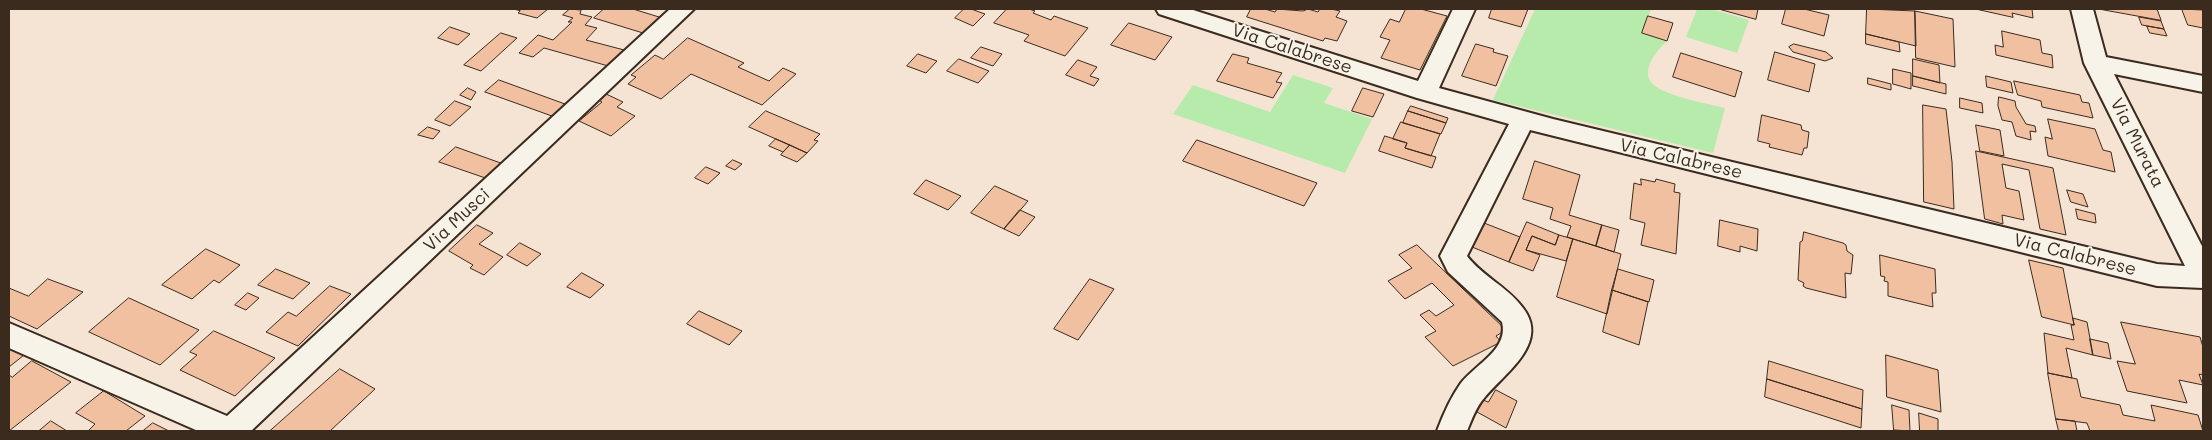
<!DOCTYPE html>
<html>
<head>
<meta charset="utf-8">
<style>
  body { margin:0 }
  #map { position:relative; width:2212px; height:440px; overflow:hidden; background:#f5e4d3; font-family:Mali,sans-serif }
  canvas { display:block }
  .frame { position:absolute; inset:0; border:10px solid #3b2a1e; pointer-events:none }
</style>
</head>
<body>
<div id="map">
<canvas width="2212" height="440"></canvas>
<div class="frame"></div>
</div>
<script>
const c = document.querySelector('canvas').getContext('2d');
c.lineJoin = 'round';
function fill(path, color) { c.fillStyle = color; c.fill(path, 'evenodd'); }
function strokePath(path, color, width, dash) { c.strokeStyle = color; c.lineWidth = width; c.lineCap = dash ? 'butt' : 'round'; c.setLineDash(dash || []); c.stroke(path); }
function label(font, color, halo, rows, align = 'center') {
  c.font = font + ' Mali,sans-serif'; c.lineWidth = 4; c.setLineDash([]); c.textBaseline = 'middle'; c.strokeStyle = halo; c.fillStyle = color; for (const [text, x, y, turn = 0] of rows) {
    c.save(); c.translate(x, y); c.rotate((+turn || 0) * Math.PI / 180); c.textAlign = isNaN(turn) ? turn : align; if (halo) c.strokeText(text, 0, 0); c.fillText(text, 0, 0); c.restore();
  }
}
fill(new Path2D(`
  M1535 9H1651L1643 33 1667 41C1658 49 1641 69 1651 82 1660 95 1709 104 1725 108L1713 153 1493 100Z
  M1697 9H1711L1749 20 1737 53 1686 37Z
  M1293 75 1333 88 1324 103 1372 119 1345 173 1173 114 1193 85 1270 112Z`), '#b7ebac');
const building = new Path2D(`
  M514 9H548L537 18 518 13 520 11Z
  M570 9 581 10 580 14 592 17 585 25 597 28 586 40 628 51 612 67 544 48 533 57 519 53 538 35 553 40 572 22H568L573 18 563 15Z
  M604 9H633L659 17 643 33 594 18Z
  M964 9H971L985 14 973 26 955 18Z
  M1007 9H1029L1035 11 1033 13 1051 20 1054 16 1088 28 1065 56 1024 41 1029 35 994 23Z
  M1251 9H1265L1275 12 1277 9 1303 11 1308 9 1318 12 1320 9H1331L1340 11 1336 17 1347 21 1337 41 1325 38 1323 41 1247 17Z
  M1406 9H1421L1447 16 1420 70 1381 58 1390 40 1380 37 1390 19 1399 22Z
  M1492 9H1528L1521 27 1489 18Z
  M1719 9H1758L1756 19Z
  M1786 9H1804L1829 15 1824 36 1782 24Z
  M1867 9 1915 11 1916 46 1866 34Z
  M1976 9H2032L2033 18 2012 13 2013 17Z
  M2099 9H2157L2161 20Z
  M2182 9 2203 10V28L2188 25Z
  M1915 11 1953 19 1955 67 1916 58Z
  M1648 16 1673 23 1667 41 1642 33Z
  M2139 17 2161 21 2164 29 2142 25Z
  M1129 23 1172 37 1155 60 1111 45Z
  M2147 26 2164 29 2167 36 2150 33Z
  M450 27 470 34 458 45 438 38Z
  M2002 31 2040 40 2042 53 2052 55 2053 68 1996 55 1995 45 2003 47Z
  M501 33 517 38 481 71 464 65Z
  M1866 34 1899 42 1900 52 1866 44Z
  M688 38 744 63 738 67 769 81 783 68 796 74 762 105 691 74 661 99 628 84 636 77 631 75 655 55 663 59Z
  M1476 44 1494 49 1493 52 1508 56 1496 86 1462 76Z
  M1794 44 1826 52 1833 58 1825 61 1793 52 1789 47Z
  M981 47 1002 54 993 66 971 58Z
  M1775 52 1815 64 1809 92 1768 80Z
  M1681 53 1742 72 1735 97 1673 77Z
  M918 54 937 61 926 73 907 66Z
  M1233 54 1249 58 1247 63 1282 73 1276 82 1282 83 1273 98 1217 81Z
  M959 59 989 71 978 83 947 71Z
  M1913 59 1939 65 1940 83 1913 76Z
  M1078 60 1097 67 1090 76 1099 79 1094 86 1066 75Z
  M1893 69 1911 73V89L1893 84Z
  M1913 76 1946 84V94L1913 86Z
  M1986 76 2011 82 2013 93 1987 87Z
  M1868 78 1891 84V90L1868 84Z
  M499 80 576 108 563 120 485 92Z
  M2014 81 2080 95 2082 102 2089 103 2093 118 2042 107 2041 101 2018 95Z
  M468 88 476 92 471 100 460 95Z
  M1363 88 1384 94 1373 117 1352 111Z
  M604 93 623 102 617 107 635 116 611 136 579 121 602 102 597 99Z
  M1999 97 2015 101 2016 107 2026 124 2035 126 2036 132 2030 131 2031 140 2016 136 2012 122 2002 120 1998 106Z
  M1960 98 1982 103 1983 113 1960 108Z
  M455 101 471 107 450 126 435 120Z
  M1923 105 1946 109 1952 162 1954 209 1924 202Z
  M1411 106 1448 118 1446 123 1408 111Z
  M766 111 820 134 814 140 818 141 807 153 749 127Z
  M1408 111 1446 123 1441 134 1403 123Z
  M1762 115 1801 125 1802 130 1809 132 1807 148H1804L1802 155 1769 147 1770 144 1758 141Z
  M2048 119 2095 129 2103 150 2111 152 2115 172 2048 156 2045 137 2052 139Z
  M1401 122 1440 134 1431 156 1405 148 1407 143 1393 139Z
  M1976 125 2000 130 2004 156 1980 151Z
  M428 127 440 131 433 139 418 135Z
  M1385 136 1407 143 1405 148 1436 157 1432 168 1379 151Z
  M776 139 790 145 783 152 769 146Z
  M1197 140 1317 183 1304 206 1183 161Z
  M790 145 807 153 797 162 781 155Z
  M456 147 509 166 494 181 439 162Z
  M1976 151 2053 168 2066 235 2040 229 2029 170 2002 164 2006 188 2019 191 2024 220 2002 215 2003 224 1985 219Z
  M733 160 742 164 735 170 726 166Z
  M1535 161 1580 175 1569 215 1602 225 1596 246 1567 237 1571 226 1550 219 1553 208 1523 199Z
  M706 167 720 173 708 184 695 178Z
  M1641 179 1655 182 1656 179 1675 184 1674 192 1680 193 1676 254 1641 245 1645 223 1630 219 1634 183 1641 185Z
  M926 180 961 196 948 210 914 194Z
  M995 186 1028 201 1004 229 971 213Z
  M2067 190 2083 194 2088 207 2071 202Z
  M2076 209 2095 214 2096 223 2078 219Z
  M1020 210 1035 217 1019 236 1004 229Z
  M1720 220 1758 229 1757 251 1740 246V252L1718 246Z
  M1527 222 1559 235 1555 245 1532 236 1526 250 1540 255 1533 271 1509 262Z
  M1484 223 1520 237 1509 262 1472 247Z
  M477 225 493 233 479 244 503 257 484 275 470 268 473 265 449 251Z
  M1602 225 1619 230 1614 252 1596 246Z
  M1804 232 1843 243 1846 245 1847 251 1853 255 1851 274 1845 273 1846 298 1806 288 1803 286 1804 283 1798 280 1800 242 1802 241Z
  M1559 235 1573 239 1566 261 1526 250 1532 236 1555 245Z
  M1573 239 1621 254 1607 314 1557 297Z
  M520 243 541 254 527 266 507 255Z
  M1417 245 1506 330 1496 336 1501 342 1453 366 1425 337 1436 331 1420 315 1429 310 1436 316 1454 305 1432 283 1405 299 1388 281 1412 268 1399 255Z
  M206 249 240 265 219 283 214 280 192 299 162 285Z
  M1880 255 1935 269 1936 293H1932L1933 307 1888 296V282L1884 281 1885 277 1881 276Z
  M2029 260 2063 268 2074 325 2042 317Z
  M276 269 310 283 293 299 258 285Z
  M1618 269 1654 280 1649 302 1612 290Z
  M582 273 604 285 590 298 567 287Z
  M48 279 83 292 37 329 9 316V288L28 296Z
  M1090 279 1114 289 1078 340 1054 329Z
  M330 286 351 294 298 346 266 332 288 312 296 316Z
  M1612 290 1648 302 1639 345 1603 332Z
  M248 293 259 298 246 310 235 305Z
  M129 298 199 330 160 365 89 332Z
  M699 311 742 331 729 345 687 324Z
  M2073 318 2087 322 2093 355 2066 348 2072 378 2048 373 2044 333 2074 340 2071 325H2074Z
  M2121 322 2200 337 2203 347V375L2199 374 2203 385 2179 380 2187 403 2127 391 2117 361 2135 364Z
  M214 331 275 358 235 396 180 370 197 355 190 352Z
  M2090 339 2108 343 2111 359 2093 355Z
  M9 347 24 355 9 367Z
  M1886 355 1938 370 1941 412 1887 397Z
  M32 361 71 382 9 431V375L12 377Z
  M1769 361 1863 390 1862 409 1767 379Z
  M340 369 375 389 330 431H270Z
  M2048 373 2077 379 2081 397 2120 405 2123 415 2155 421 2151 405 2198 415 2203 431H2090L2087 423 2056 419Z
  M1767 379 1862 409 1861 428 1765 397Z
  M1496 390 1517 401 1506 428 1468 407 1476 397 1488 402Z
  M104 391 145 416 126 431H88L95 424 76 413Z
  M1892 405 1909 410 1910 431 1894 430Z
  M1919 413 1938 419V431H1920Z
  M2056 419 2075 421 2077 431H2059Z
  M51 421 67 431H39Z
  M153 423 169 431H143Z`);
fill(building, '#f1c0a1');
strokePath(building, '#3b2a1e', 1);
const minor = new Path2D(`
  M670 9H694L251 431H198L9 348V323L227 416Z
  M1156 9H1190L1418 81 1453 9H1475L1439 88 1553 119 2157 264 2185 266 2084 63 2071 9H2093L2106 57 2203 76V92L2114 74 2203 248V288L2157 286 1530 130 1467 256C1482 276 1508 287 1523 308 1550 343 1505 373 1485 397 1476 407 1472 419 1467 431H1437C1443 415 1451 397 1461 383 1476 364 1509 349 1502 322L1448 272 1440 256 1509 124 1417 98 1159 14Z`);
strokePath(minor, '#3b2a1e', 4);
fill(minor, '#f7f3e8');
label('18px', '#3b2a1e', '#f7f3e8', [
  ["Via Calabrese",1292,49,18],
  ["Via Murata",2137,143,63],
  ["Via Calabrese",1681,159,13],
  ["Via Musci",457,220,-43],
  ["Via Calabrese",2075,255,14]
]);
</script>
</body>
</html>
